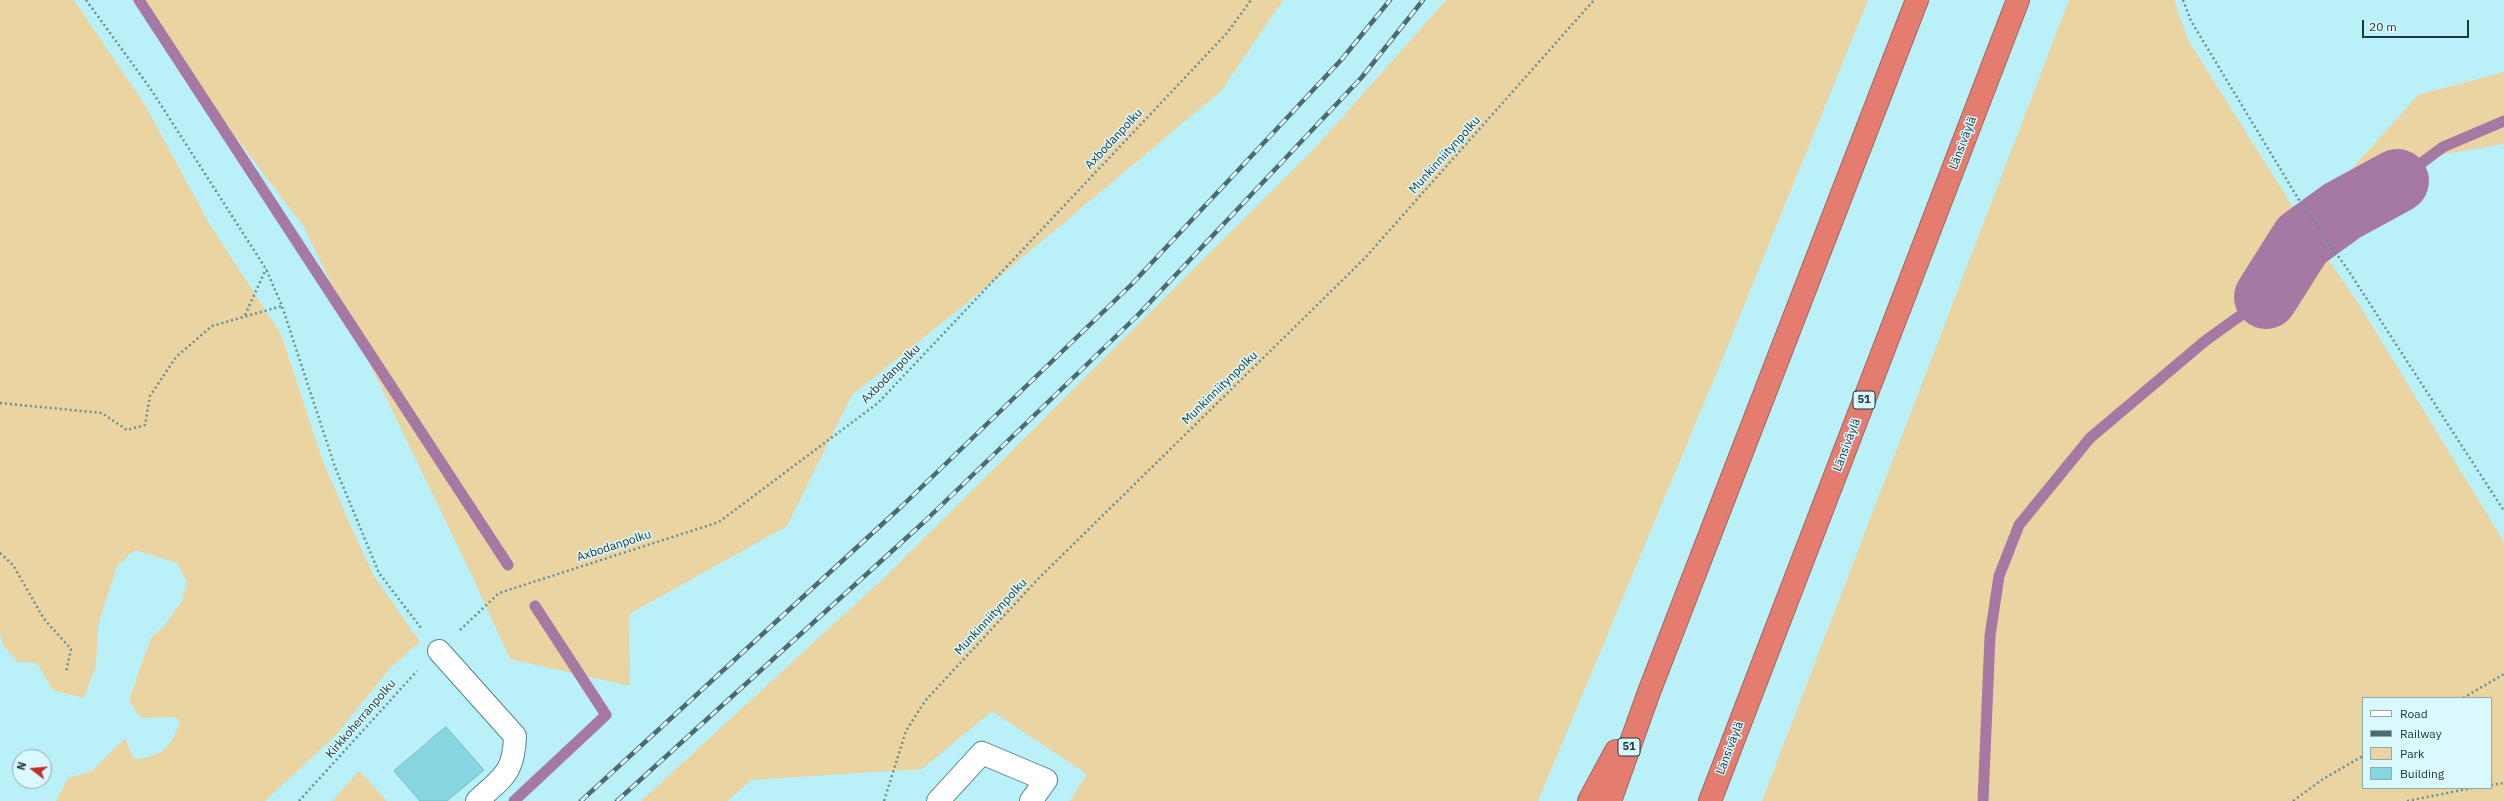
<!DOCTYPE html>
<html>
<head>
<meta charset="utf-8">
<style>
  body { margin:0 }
  #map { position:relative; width:2504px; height:801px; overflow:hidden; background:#baf0f8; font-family:"IBM Plex Sans",sans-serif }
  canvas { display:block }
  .legend { position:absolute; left:2362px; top:697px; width:130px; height:92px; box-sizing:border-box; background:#d9f9fe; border:1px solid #8fabaf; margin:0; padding:5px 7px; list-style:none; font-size:12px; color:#203639 }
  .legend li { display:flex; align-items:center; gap:8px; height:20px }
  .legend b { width:20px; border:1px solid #8fabaf }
  .north { position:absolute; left:12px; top:749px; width:40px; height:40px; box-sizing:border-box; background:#d9f9fe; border:1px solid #8fabaf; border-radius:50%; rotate:286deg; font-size:11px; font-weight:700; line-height:16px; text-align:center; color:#203639 }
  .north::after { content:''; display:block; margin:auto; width:14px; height:18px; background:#bf312a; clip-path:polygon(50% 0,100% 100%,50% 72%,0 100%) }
  .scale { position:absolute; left:2362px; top:20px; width:107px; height:18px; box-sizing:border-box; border:2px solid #203639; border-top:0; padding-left:5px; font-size:12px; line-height:14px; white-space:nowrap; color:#203639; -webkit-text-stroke:3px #d9f9fe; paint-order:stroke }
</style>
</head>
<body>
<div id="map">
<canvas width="2504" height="801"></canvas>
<ul class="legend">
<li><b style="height:5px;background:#fff"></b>Road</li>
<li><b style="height:5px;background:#4c6b6f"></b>Railway</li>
<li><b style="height:11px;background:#ead5a2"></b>Park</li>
<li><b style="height:11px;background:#86d6e2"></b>Building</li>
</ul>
<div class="north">N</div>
<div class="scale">20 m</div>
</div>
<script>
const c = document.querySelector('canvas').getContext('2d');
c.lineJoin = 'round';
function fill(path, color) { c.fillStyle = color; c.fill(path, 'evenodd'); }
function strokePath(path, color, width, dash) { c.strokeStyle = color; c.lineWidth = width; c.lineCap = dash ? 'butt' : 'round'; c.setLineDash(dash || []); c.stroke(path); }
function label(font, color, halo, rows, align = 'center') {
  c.font = font + ' "IBM Plex Sans",sans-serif'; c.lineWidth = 3; c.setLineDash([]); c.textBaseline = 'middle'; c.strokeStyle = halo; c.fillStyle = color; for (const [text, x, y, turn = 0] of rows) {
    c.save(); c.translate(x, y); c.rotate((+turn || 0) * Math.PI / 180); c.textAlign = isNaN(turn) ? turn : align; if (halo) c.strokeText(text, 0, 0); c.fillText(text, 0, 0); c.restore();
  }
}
fill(new Path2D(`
  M0 0H74L145 105 210 225 281 334 321 456 347 518 374 576 420 642 391 667 336 735 265 801H56L68 778 92 771 125 738 134 759C164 756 169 749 180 722L175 717 141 718 129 700 151 638 164 626 182 601 187 582 177 563 135 550 117 566 106 600 98 625 96 666 84 698 53 690 37 663 18 662 4 646 0 635Z
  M132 0H1283L1221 91 999 277 852 395 787 526 629 614 630 686 510 659 474 580 304 227Z
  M1446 0H1868L1724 355 1538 801H1070L1087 774 992 711 922 769 751 780 728 801H641L886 576 1315 148Z
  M2069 0H2174L2188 40 2303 223 2418 95 2504 72V144L2439 155 2337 238 2318 245 2360 306 2504 542V801H1762ZM2363 698H2491V788H2363Z
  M359 771 387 801H332Z`), '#ead5a2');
strokePath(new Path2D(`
  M139 0 508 565
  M514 801 606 715 535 606
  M1983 801 1990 636 1999 576 2019 525 2090 438 2205 341 2316 261 2350 230 2397 181 2443 147 2504 121`), '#a579a3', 11);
strokePath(new Path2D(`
  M2266 297 2302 240 2342 211 2397 181`), '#a579a3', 64);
const building = new Path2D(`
  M446 727 484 770 447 801H420L394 771Z`);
fill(building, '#86d6e2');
strokePath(building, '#81b6be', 1);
const minor = new Path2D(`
  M439 651 515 736C514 773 503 777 477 801
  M938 801 982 753 1046 780 1031 801`);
const highway = new Path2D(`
  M1589 801 1616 751
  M1610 801 1649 692 1917 0
  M1710 801 2018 0`);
strokePath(minor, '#52858d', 24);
strokePath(highway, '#9f645d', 24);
strokePath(new Path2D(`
  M86 0 150 88 266 269 282 306 335 467 379 573 421 628
  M2183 0 2191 21 2299 200 2348 270 2504 511
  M245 315 266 269
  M0 403 102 413 127 430 145 425 150 396 176 357 212 326 282 306
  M0 553 13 565 44 619 71 649 66 672
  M460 630 499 593 719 522 878 403 1227 33 1251 0
  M2463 698 2504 674
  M2491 785 2504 783
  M299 801 417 671
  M884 801 906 731 925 701 1039 578 1364 259 1594 0
  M2293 801 2323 779 2363 756
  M2407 801 2472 788`), '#698e93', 2.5, [2, 3]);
strokePath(minor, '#fff', 22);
strokePath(highway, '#e47c70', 22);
const rail = new Path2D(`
  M581 801 903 505 1131 285 1342 59 1390 0
  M617 801 924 522 1137 316 1362 77 1423 0`);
strokePath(rail, '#4c6b6f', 4.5);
strokePath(rail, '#d9f9fe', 3, [9]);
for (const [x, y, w] of [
  [1864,400,22],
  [1629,747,22]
]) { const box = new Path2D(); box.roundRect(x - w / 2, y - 9, w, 18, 3); c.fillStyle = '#d9f9fe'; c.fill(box); strokePath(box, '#203639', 1); }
label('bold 11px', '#203639', null, [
  ["51",1864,400],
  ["51",1629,747]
]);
label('12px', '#203639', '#d9f9fe', [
  ["Axbodanpolku",1114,139,-47],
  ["Länsiväylä",1963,143,-69],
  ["Munkinniitynpolku",1445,155,-48],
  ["Axbodanpolku",891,374,-45],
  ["Munkinniitynpolku",1220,388,-44],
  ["Länsiväylä",1847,445,-69],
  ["Axbodanpolku",614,546,-18],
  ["Munkinniitynpolku",991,617,-47],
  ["Kirkkoherranpolku",361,719,-49],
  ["Länsiväylä",1730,748,-69]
]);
</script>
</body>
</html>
